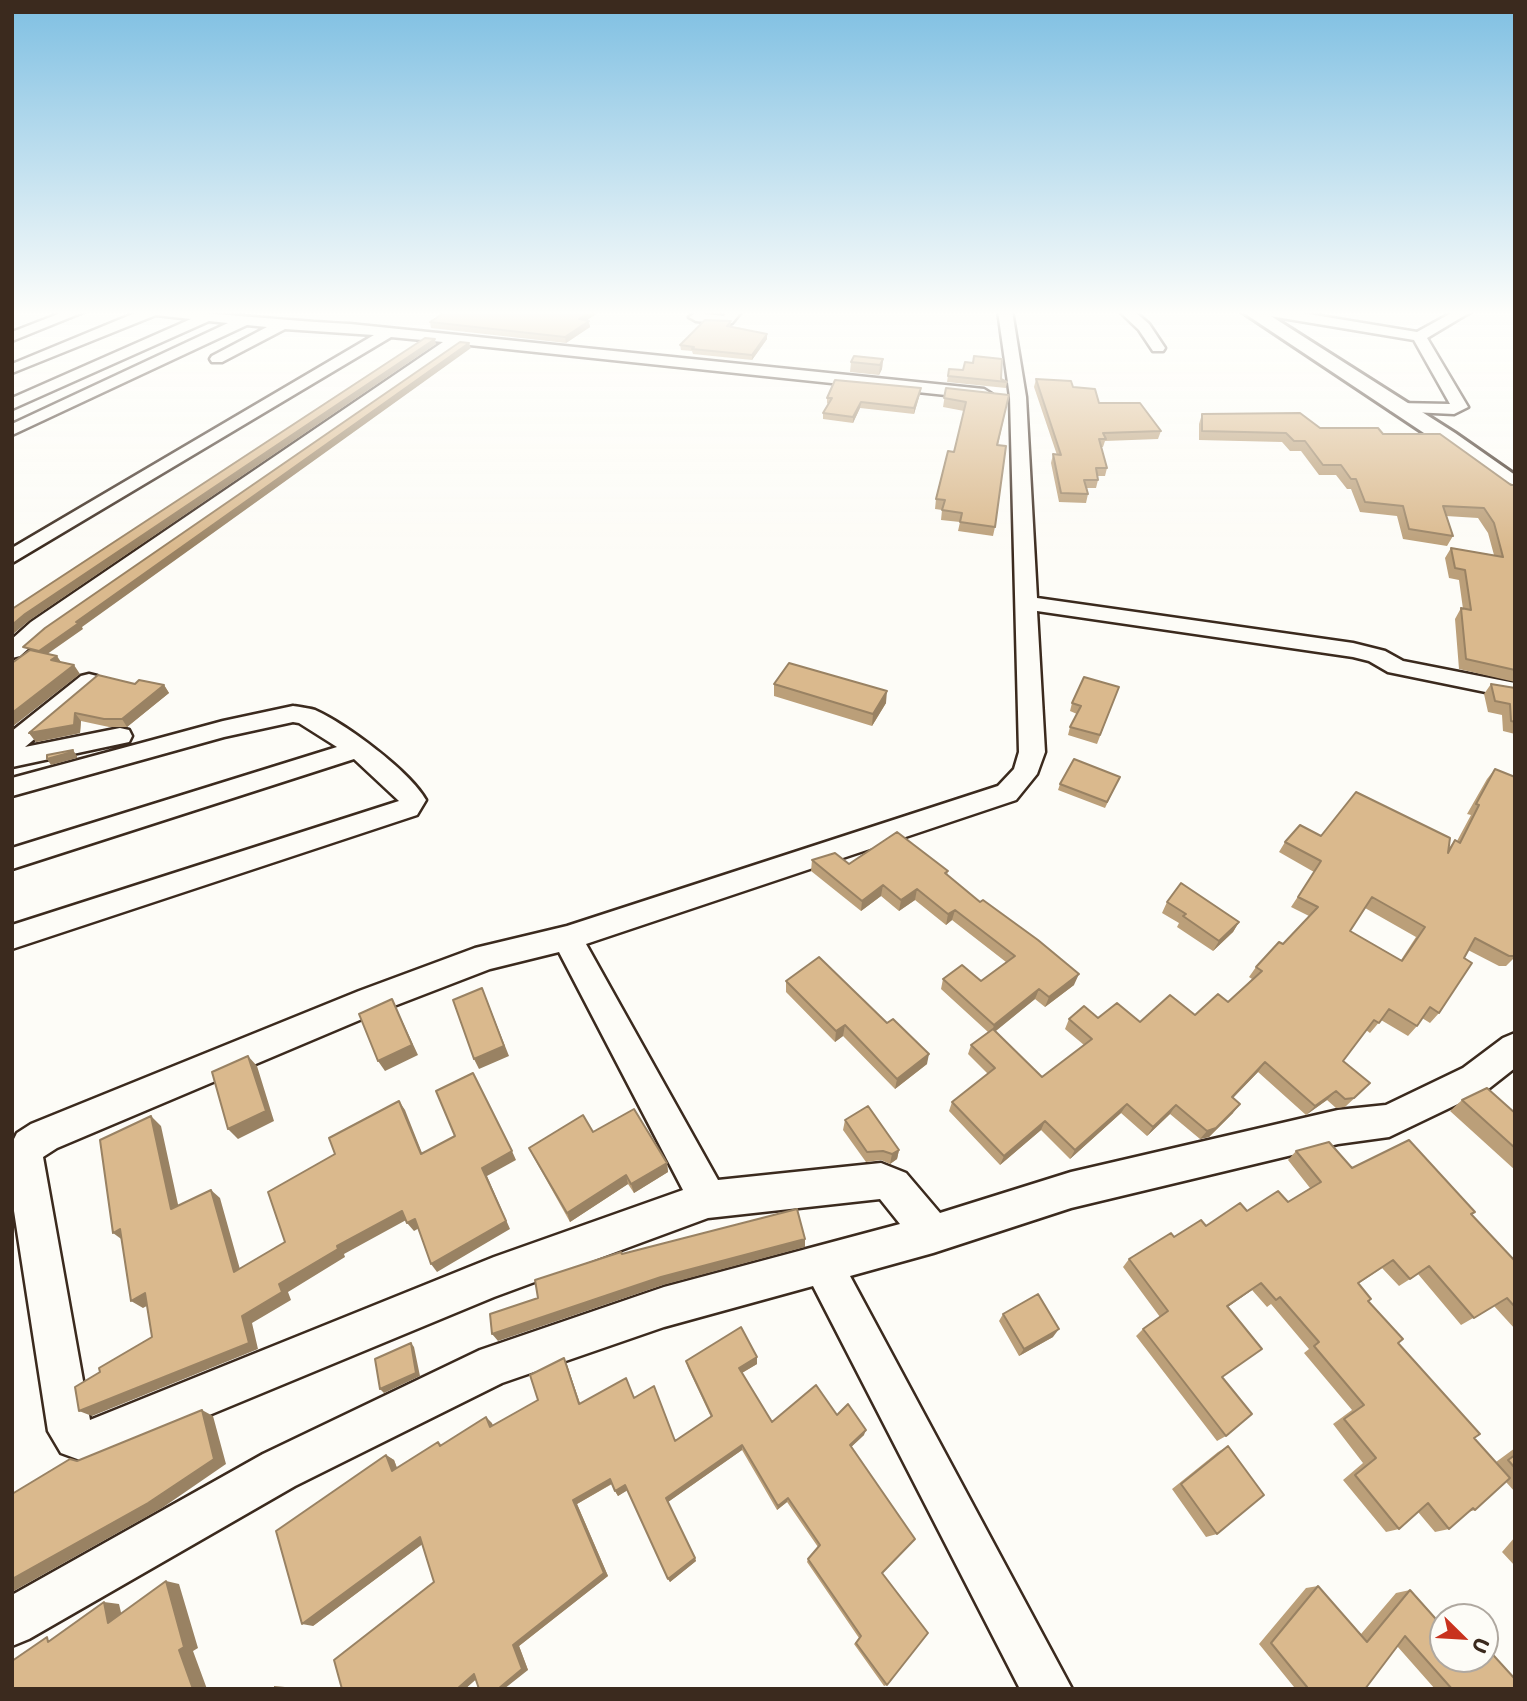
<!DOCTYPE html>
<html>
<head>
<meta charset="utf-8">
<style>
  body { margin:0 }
  #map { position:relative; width:1527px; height:1701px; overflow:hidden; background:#fdfcf7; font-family:"Playpen Sans",sans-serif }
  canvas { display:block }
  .frame { position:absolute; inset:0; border:14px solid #3b2a1e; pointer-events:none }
  .north { position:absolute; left:1429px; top:1603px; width:70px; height:70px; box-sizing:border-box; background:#fdfcf7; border:2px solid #afa8a0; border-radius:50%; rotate:114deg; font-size:19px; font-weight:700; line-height:28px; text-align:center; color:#3b2a1e }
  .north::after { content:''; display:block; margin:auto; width:24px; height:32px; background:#c8321e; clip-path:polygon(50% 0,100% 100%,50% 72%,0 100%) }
</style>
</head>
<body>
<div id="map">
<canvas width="1527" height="1701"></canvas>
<div class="frame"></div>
<div class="north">U</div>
</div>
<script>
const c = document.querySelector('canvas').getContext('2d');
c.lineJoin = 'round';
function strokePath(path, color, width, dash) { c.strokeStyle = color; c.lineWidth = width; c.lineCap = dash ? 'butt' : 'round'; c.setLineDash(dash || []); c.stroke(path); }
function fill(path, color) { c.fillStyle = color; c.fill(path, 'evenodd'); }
const minor = new Path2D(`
  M66 311H86L12 341V332Z
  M140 311C211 311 280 321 350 324L984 389 992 394 984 399 460 344 47 632 20 656 12 658V639L31 622 443 342 391 337 12 563V548L374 335 285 329 222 362H212L210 359 212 356 267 327 247 325 12 435V424L228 323 209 321 12 409V398L191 319 156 315 12 373V364Z
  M727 311H742L732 323 727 324 696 321 689 317 696 313 724 316Z
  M998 311H1012L1026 397 1037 598 1353 643 1385 651 1403 661 1515 683V698L1388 672 1369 661 1353 657 1037 611 1045 752 1037 774 1016 800 586 944 718 1180 881 1163 906 1173 940 1213 1071 1172 1338 1110 1386 1105 1463 1068 1503 1038 1515 1033V1068L1487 1090 1389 1137 1338 1144 1071 1208 933 1253 850 1276 1072 1689H1020L813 1286 664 1327 502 1383 295 1486 29 1639 12 1646V1595L263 1454 480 1350 664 1287 900 1224 880 1199 708 1218 494 1297 91 1464 61 1453 48 1431 12 1198V1143L17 1133 31 1124 359 991 475 948 567 926 998 786 1014 769 1019 752 1010 397ZM559 952 683 1190 494 1257 90 1420 43 1157 57 1148 381 1011 490 969Z
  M1119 311H1134L1149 324 1165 348 1163 351H1153L1139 330Z
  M1257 311H1290L1417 332 1455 311H1472L1427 338 1468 407 1454 414 1391 411 1389 408 1397 403 1450 404 1414 340 1264 315Z
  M89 674 97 676 101 681 97 686 25 747 120 728 129 730 132 736 129 742 12 767V731L81 676Z
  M293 706C300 707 308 708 315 710 346 724 410 771 426 800L417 815 12 949V925L399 801 354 759 12 869V848L337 747 299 723 293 722 224 737 12 796V778L223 721Z`);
const secondary = new Path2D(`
  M1241 311H1263L1455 433 1515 475V494L1506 492 1439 443Z`);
strokePath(minor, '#3b2a1e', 5);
strokePath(secondary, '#3b2a1e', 6);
fill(minor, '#fdfcf7');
fill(secondary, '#fdfcf7');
fill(new Path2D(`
  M596 314 587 320 590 327 566 343 431 328 430 322Z
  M731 321 730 327 767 334V339L752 360 693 354 692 351 681 350 680 345Z
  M883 359 882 369 879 375 850 372 851 362Z
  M949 369 1001 379 1007 382 1006 388 947 382Z
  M1036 379 1073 387 1099 403 1161 431 1158 439 1105 441 1103 447H1101L1107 468 1105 476H1098V480L1096 488H1087L1088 494 1086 503 1059 502 1051 463 1053 454 1057 455 1034 387Z
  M921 388 920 394 914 414 860 408 853 423 823 419V413L828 404 827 403V398Z
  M946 388 1009 395 998 445 995 527 993 536 958 531 960 522 941 520 942 510 935 509 936 499 954 452 964 411 943 407Z
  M1202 414 1320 428 1383 434 1515 485V682L1459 669 1455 619 1461 608 1463 609 1459 580 1449 578 1445 558 1451 548 1494 555 1488 533 1478 518 1446 516 1453 536 1447 546 1403 539 1397 516 1360 512 1351 489H1347L1336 475H1319L1301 451H1290L1282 442 1199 440V424Z
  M135 684 164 685 169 693 127 727H109L81 721 80 733 36 742 29 733Z
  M774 684 886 703 872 726 774 696Z
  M1491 684 1515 688V734L1503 731 1502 715 1488 712 1484 694Z
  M1119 687 1097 744 1068 735 1070 727 1077 714 1070 711 1072 703Z
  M1495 769 1515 777V957L1506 966H1499L1468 950 1464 958 1439 1013 1430 1023 1422 1018 1417 1026 1408 1036 1381 1020 1370 1033 1366 1030 1343 1061 1361 1092 1345 1107 1336 1108 1327 1100 1306 1115 1258 1072 1233 1098V1113L1209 1137 1200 1139 1170 1114 1147 1136 1121 1113 1070 1159 1041 1130 1000 1165 949 1111 952 1102 988 1074 968 1054 971 1045 988 1032 941 989 943 979 981 981 1006 962 952 920 946 925 915 900 899 911 881 896 861 911 811 871 812 860 849 864 948 871 947 875 1074 985 1045 1007 1035 999 995 1031 1042 1077 1084 1045 1065 1029 1069 1019 1098 1018 1140 1022 1195 1015 1228 1002 1252 979 1249 977 1256 967 1283 944 1309 916 1291 907 1314 872 1279 852 1285 842 1321 836 1448 849 1455 840 1457 841 1471 815 1467 814 1487 779ZM1365 908 1416 937 1401 960 1350 931Z
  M1120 777 1105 808 1058 790 1060 784Z
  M1167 902 1239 922 1233 932 1213 951 1177 927 1179 923 1162 913Z
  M786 981 927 1064 895 1089 843 1036 835 1042 786 992Z
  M1462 1100 1515 1113V1170L1450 1111Z
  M845 1120 899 1150 897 1159 890 1164 881 1160 866 1162 843 1130Z
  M593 1132 667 1163 668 1172 634 1193 628 1184 570 1222 534 1158 529 1148Z
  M1296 1151 1352 1168 1471 1215 1515 1261V1329L1494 1306 1461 1325 1418 1274 1399 1286 1382 1268 1358 1284 1368 1301 1398 1343 1474 1438 1496 1462 1515 1448V1492L1506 1482 1475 1510 1468 1512 1449 1529 1435 1532 1418 1512 1399 1529 1386 1532 1343 1480 1363 1463 1333 1424 1352 1410 1304 1353 1309 1349 1271 1304 1267 1307 1252 1290 1228 1307 1222 1377 1226 1436 1217 1441 1136 1336 1143 1329 1160 1317 1123 1267 1129 1259 1174 1237 1247 1211 1288 1202 1310 1188 1288 1160Z
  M1003 1314 1053 1337 1019 1356 999 1321Z
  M686 1361 757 1364 742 1373 772 1422 837 1415 864 1435 851 1447 882 1573 887 1685 884 1686 854 1644 859 1638 807 1562 808 1559 818 1547 787 1502 777 1510 742 1450 668 1502 696 1561 670 1582 627 1490 618 1496 615 1491 612 1484 577 1504 608 1576 519 1646 528 1670 476 1679 465 1689H342L434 1582 422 1544 313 1626 386 1455 394 1460 397 1468 438 1442 442 1445 486 1417 493 1425 538 1400 567 1365 580 1403 634 1398 675 1441 711 1417 688 1368Z
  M1228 1446 1217 1534 1206 1537 1172 1489 1218 1452Z
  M1515 1537V1566L1502 1552Z
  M1318 1586 1361 1634 1396 1593 1410 1590 1443 1659H1485L1515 1689H1435L1397 1646 1365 1689H1293L1294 1687 1259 1644 1306 1588Z`), '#bb9f79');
fill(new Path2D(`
  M591 311H596V314L580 325 579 319Z
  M589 321 590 327 566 343 565 337Z
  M767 334V339L752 360V355Z
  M435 339 436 344 30 620 12 635V625L25 614Z
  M469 343 471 348 82 627 83 629 43 657 39 651 76 622Z
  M883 359 882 369 879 375 880 365Z
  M921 388 920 394 914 414V408Z
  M861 402 860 408 853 423V417Z
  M57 656 63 665 51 660Z
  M74 665 80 674 12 727V713Z
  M164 685 169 693 127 727 122 719Z
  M887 691 886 703 872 726 873 714Z
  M75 713 81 721 80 733 36 742 29 733Z
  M73 750 77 756V758L51 765 47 759Z
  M883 885 881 896 861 911 862 901Z
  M917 889 915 900 899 911 901 900Z
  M955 910 952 920 946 925 948 914Z
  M1239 922 1233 932 1213 951 1219 941Z
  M1079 974 1074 985 1045 1007 1049 997Z
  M482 988 509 1056 479 1069 474 1059Z
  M1039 989 1035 999 991 1035 994 1025Z
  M392 999 418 1055 385 1071 378 1061Z
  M845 1025 843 1036 835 1042 836 1031Z
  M929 1054 927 1064 895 1089 897 1079Z
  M248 1056 257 1066 274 1121 238 1139 228 1129Z
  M1265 1062 1258 1072 1225 1106 1232 1097Z
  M1336 1091 1327 1100 1306 1115 1315 1106Z
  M399 1101 405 1110 426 1163 421 1154Z
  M1127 1104 1121 1113 1070 1159 1075 1150Z
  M1240 1104 1233 1113 1209 1137 1200 1139 1207 1131Z
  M1176 1105 1170 1114 1147 1136 1153 1127Z
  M151 1116 161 1126 181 1218 171 1209Z
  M1045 1121 1041 1130 1000 1165 1004 1156Z
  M899 1150 897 1159 890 1164 892 1154Z
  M512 1151 516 1160 487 1176 510 1229 437 1272 431 1264 482 1168Z
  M667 1163 668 1172 634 1193 631 1184Z
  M626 1175 628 1184 570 1222 567 1213Z
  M211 1190 220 1198 243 1280 234 1272Z
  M402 1211 408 1219 344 1254 345 1257 288 1292 291 1300 252 1323 258 1349 92 1416 79 1411 242 1316 279 1284 337 1246Z
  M415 1219 421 1227 414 1231 407 1223Z
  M120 1229 124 1241 113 1233Z
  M805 1239V1247L663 1285 498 1341 492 1334 661 1277Z
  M1261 1283 1252 1290 1219 1313 1227 1306Z
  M145 1293 156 1301 143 1308 131 1301Z
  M1059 1329 1053 1337 1019 1356 1024 1349Z
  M411 1343 414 1347 420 1376 384 1393 380 1389Z
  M757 1357V1364L740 1374 739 1368Z
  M564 1358 567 1365 582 1410 579 1404Z
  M202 1410 213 1416 226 1464 162 1508 12 1592V1579Z
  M486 1417 492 1423 495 1433 490 1427Z
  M866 1430 864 1435 848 1450 850 1445Z
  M742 1445V1450L668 1502 666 1498Z
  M386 1455 394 1460 400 1476 392 1471Z
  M610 1479 613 1483 577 1504 608 1576 519 1646 528 1670 504 1689H498L513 1645 573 1500Z
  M625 1485 628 1490 618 1496 615 1491Z
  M788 1498 787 1502 777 1510 778 1506Z
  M420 1537 428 1540 313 1626 302 1624Z
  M695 1558 696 1561 670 1582 668 1579Z
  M166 1581 179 1584 198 1648 193 1651 207 1689H193L179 1650Z
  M104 1602 119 1604 124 1625 108 1623Z
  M474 1674 481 1675 465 1689H457Z
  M274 1686 285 1687 286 1689H274Z`), '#998263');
const building = new Path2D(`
  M447 311H591L579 319 589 321 565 337 430 322Z
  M705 320 731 321 727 326 767 334 752 355 692 349 694 347 680 345Z
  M425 338 435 339 25 614 12 625V609Z
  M460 342 469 343 76 622 79 623 39 651 23 647 45 628Z
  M854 356 883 359 880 365 851 362Z
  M974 356 1002 359 1001 379 1007 382 948 376 949 369 963 370 965 362 973 363Z
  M1036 379 1071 381 1073 387 1095 389 1099 403H1140L1161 431 1103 433 1106 439H1099L1107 468H1096L1098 480H1084L1088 494 1061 493 1053 454 1061 455Z
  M835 380 921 388 914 408 861 402 853 417 823 413 832 398H827Z
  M946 388 1009 395 997 445 1006 446 995 527 960 522 962 513 942 510 945 500 936 499 948 451 954 452 966 402 944 398Z
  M1300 413 1320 428H1378L1383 434H1440L1511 485H1515V670L1466 659 1461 608 1471 610 1465 570 1455 568 1451 548 1503 557 1494 523 1484 508 1443 506 1453 536 1409 529 1403 506 1365 502 1356 479H1351L1341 465H1323L1305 441H1294L1286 433 1202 431V414Z
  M30 650 57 656 51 660 74 665 12 713V663Z
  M789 663 887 691 873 714 774 684Z
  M98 675 135 684 139 680 164 685 122 719H104L75 713 74 725 29 733Z
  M1084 677 1119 687 1100 735 1070 727 1081 706 1072 703Z
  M1491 684 1515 688V722L1511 721 1510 704 1495 701Z
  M73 750 72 752 47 759V755Z
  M1074 759 1120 777 1107 802 1060 784Z
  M1495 769 1515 777V956H1509L1475 938 1464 958 1472 963 1439 1013 1430 1007 1417 1026 1389 1009 1379 1023 1374 1020 1343 1061 1370 1083 1354 1098 1345 1099 1336 1091 1315 1106 1265 1062 1232 1097 1240 1104 1216 1128 1207 1131 1176 1105 1153 1127 1127 1104 1075 1150 1045 1121 1004 1156 952 1102 995 1068 971 1045 993 1029 1042 1077 1092 1039 1069 1019 1084 1006 1098 1018 1117 1003 1140 1022 1170 995 1195 1015 1218 994 1228 1002 1262 971 1256 967 1279 942 1283 944 1318 907 1298 897 1321 861 1285 842 1300 825 1321 836 1356 792 1450 838 1448 853 1455 840 1460 843 1479 805 1476 804ZM1372 897 1425 927 1402 961 1350 931Z
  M897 832 948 871 945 873 980 902 983 900 1038 940 1079 974 1049 997 1039 989 994 1025 943 979 962 965 981 981 1015 956 955 910 948 914 917 889 901 900 883 885 862 901 812 860 835 853 849 864Z
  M1181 883 1239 922 1219 941 1183 916 1186 914 1167 902Z
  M819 957 887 1023 893 1019 929 1054 897 1079 845 1025 836 1031 786 981Z
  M482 988 504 1046 474 1059 453 1000Z
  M392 999 412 1045 378 1061 359 1014Z
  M248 1056 266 1111 228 1129 212 1072Z
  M473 1073 512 1151 482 1168 506 1221 431 1264 415 1219 407 1223 402 1211 337 1246 338 1249 279 1284 282 1292 242 1316 249 1343 79 1411 75 1387 100 1372 99 1368 152 1337 145 1293 131 1301 120 1229 113 1233 100 1140 151 1116 171 1209 211 1190 234 1272 285 1242 268 1192 335 1154 329 1138 399 1101 421 1154 455 1136 436 1091Z
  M1487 1088 1515 1113V1148L1462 1100Z
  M868 1106 899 1150 892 1154 883 1151 867 1152 845 1120Z
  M634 1109 667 1163 631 1184 626 1175 567 1213 529 1148 583 1115 593 1132Z
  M1409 1140 1475 1212 1471 1214 1515 1261V1307L1507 1298 1474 1318 1429 1266 1410 1279 1393 1260 1358 1283 1371 1299 1368 1301 1403 1339 1398 1343 1480 1434 1474 1438 1510 1478 1475 1510 1473 1508 1449 1529 1428 1503 1399 1529 1355 1475 1376 1458 1344 1419 1364 1405 1314 1346 1319 1342 1280 1297 1276 1300 1261 1283 1227 1306 1262 1349 1222 1377 1252 1414 1226 1436 1143 1329 1168 1311 1129 1259 1171 1233 1174 1237 1201 1220 1206 1226 1240 1203 1247 1211 1278 1191 1288 1202 1321 1182 1296 1151 1329 1142 1352 1168Z
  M797 1209 805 1239 661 1277 492 1334 490 1314 538 1298 535 1280 621 1252 622 1254Z
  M1038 1294 1059 1329 1024 1349 1003 1314Z
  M741 1327 757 1357 739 1368 772 1422 816 1385 837 1415 848 1404 866 1430 850 1445 915 1539 882 1573 928 1633 887 1685 856 1643 861 1636 808 1559 820 1545 788 1498 778 1506 742 1445 666 1498 695 1558 668 1579 625 1485 615 1491 610 1479 573 1500 604 1573 513 1645 522 1669 498 1689H479L474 1674 457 1689H342L334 1660 434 1582 420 1537 302 1624 276 1531 386 1455 392 1471 438 1442 440 1446 486 1417 490 1427 538 1400 530 1375 564 1358 579 1404 626 1378 634 1398 654 1386 675 1441 712 1416 686 1361Z
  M411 1343 416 1373 380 1389 375 1359Z
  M202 1410 214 1459 148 1503 12 1579V1494L70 1459 77 1461Z
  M1228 1446 1264 1495 1217 1534 1181 1484Z
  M1515 1455V1468L1508 1460Z
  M166 1581 184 1647 179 1650 193 1689H12V1661L47 1637 48 1642 104 1602 108 1623Z
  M1318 1586 1367 1642 1410 1590 1443 1627V1659H1471L1473 1660 1474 1659H1485V1646L1515 1679V1689H1452L1405 1636 1365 1689H1306L1307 1687 1271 1643Z`);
fill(building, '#dab98d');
strokePath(building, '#998263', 2);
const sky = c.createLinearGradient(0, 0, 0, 549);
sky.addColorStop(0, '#7ebfe2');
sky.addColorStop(0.57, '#fefefb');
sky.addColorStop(1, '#fefefb00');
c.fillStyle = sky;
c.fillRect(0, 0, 1527, 549);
</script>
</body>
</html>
